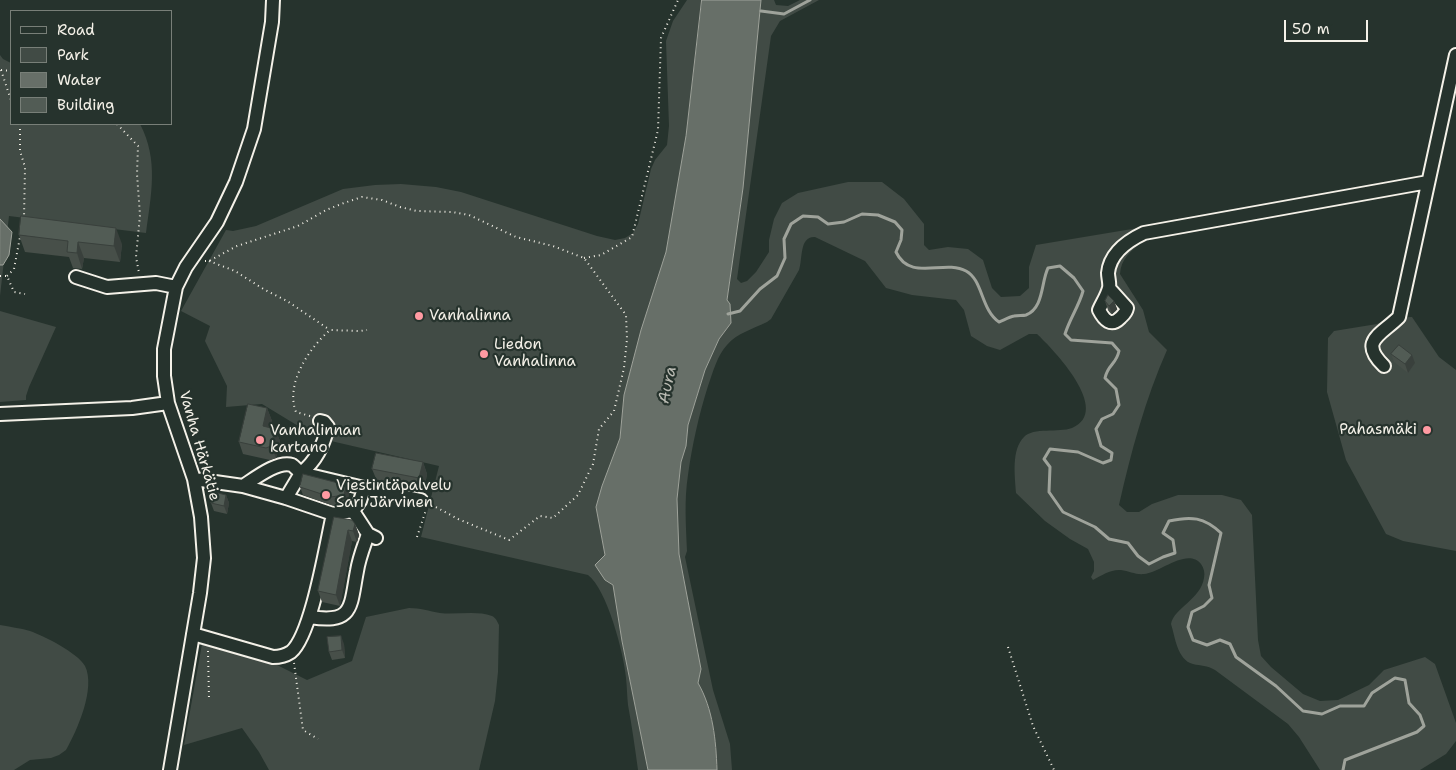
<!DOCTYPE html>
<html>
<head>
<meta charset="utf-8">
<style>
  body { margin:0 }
  #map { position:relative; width:1456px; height:770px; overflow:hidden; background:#26332d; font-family:"Shantell Sans",sans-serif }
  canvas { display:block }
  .legend { position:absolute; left:10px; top:10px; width:162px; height:115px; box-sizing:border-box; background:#26332d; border:1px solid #787f78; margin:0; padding:6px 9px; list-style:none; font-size:15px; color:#f4f1e8 }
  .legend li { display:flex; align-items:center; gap:10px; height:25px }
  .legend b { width:25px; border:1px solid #787f78 }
  .scale { position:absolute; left:1284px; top:20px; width:84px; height:22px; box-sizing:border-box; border:2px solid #f4f1e8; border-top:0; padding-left:6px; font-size:15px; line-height:18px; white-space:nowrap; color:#f4f1e8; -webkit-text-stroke:4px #26332d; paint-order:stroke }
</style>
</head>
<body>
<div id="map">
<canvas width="1456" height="770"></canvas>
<ul class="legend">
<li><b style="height:6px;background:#26332d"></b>Road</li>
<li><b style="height:14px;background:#414b45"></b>Park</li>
<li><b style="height:14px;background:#676f68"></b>Water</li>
<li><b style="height:14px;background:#525c55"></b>Building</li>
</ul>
<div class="scale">50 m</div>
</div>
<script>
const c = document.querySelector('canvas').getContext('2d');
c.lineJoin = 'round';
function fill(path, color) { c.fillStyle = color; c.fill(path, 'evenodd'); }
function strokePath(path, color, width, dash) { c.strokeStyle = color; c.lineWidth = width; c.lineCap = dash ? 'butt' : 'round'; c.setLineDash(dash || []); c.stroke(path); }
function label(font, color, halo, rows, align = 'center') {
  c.font = font + ' "Shantell Sans",sans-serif'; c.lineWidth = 4.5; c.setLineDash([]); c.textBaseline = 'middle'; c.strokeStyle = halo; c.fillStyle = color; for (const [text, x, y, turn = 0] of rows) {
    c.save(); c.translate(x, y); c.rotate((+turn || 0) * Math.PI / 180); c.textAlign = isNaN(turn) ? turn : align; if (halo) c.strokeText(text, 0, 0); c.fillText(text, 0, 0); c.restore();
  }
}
fill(new Path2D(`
  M687 0H702L701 9 686 136 666 252 641 330 624 395 620 438 602 486 596 507 605 555V579L613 585 622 641 648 770H638C635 748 632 727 628 705 627 696 627 687 626 678 624 654 607 589 588 575L421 537 439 466 318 438 262 404 226 407 227 386 205 341 210 326 181 311 226 230 233 231 256 226 343 189 375 185 401 184 436 187 461 192 597 236 615 240 625 238 633 233 638 224 651 169 655 160 667 145 669 126 666 41 673 21Z
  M761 0H774L776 5 788 6 800 0H819L780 21 771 36 737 279 741 283 747 281 756 272 769 252V240L774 219 782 203 798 193 848 182H882L904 199 924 224V245L929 250 948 247 968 249 983 260 992 288 1001 297 1020 296 1029 288V267L1036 245 1138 228 1141 243C1130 252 1121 259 1120 274L1143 310 1149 332 1167 350C1145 400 1131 452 1119 505L1127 512H1139L1152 504 1178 495H1222L1241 500 1252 515 1258 640 1261 656 1271 667 1303 694 1320 701 1338 700 1369 685 1384 670 1425 657 1435 664 1456 723V741L1446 754 1420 770H1320L1299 737 1288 724 1215 670C1207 665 1201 666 1193 664 1177 660 1175 636 1171 624 1174 608 1201 599 1204 578 1205 573 1204 568 1201 564 1187 547 1160 573 1144 574 1136 575 1129 571 1121 570 1111 569 1102 575 1093 580L1091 577 1094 571V562L1088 549 1070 539 1045 521 1016 493C1015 476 1011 450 1024 437 1033 427 1059 433 1072 428 1113 411 1053 349 1037 334H1029L1000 350 987 346 971 336 964 310 956 300 912 295 886 288 865 261 815 237C799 236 803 259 799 270L771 319 767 322C753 329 737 333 727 345 717 356 713 372 708 386 699 414 692 446 688 475 684 500 686 526 687 551L685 557 713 690 730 744 732 770H717C716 740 713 709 698 683L701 669 679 554 677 499 681 462 686 446 688 425 705 370 719 339 731 323 727 301 743 188Z
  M0 55 3 59 11 63V124H140C159 160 151 195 146 233L9 216 0 296Z
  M0 311 56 327 29 387 26 396V400L0 402Z
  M1412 317 1439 357 1456 370V551L1403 541 1386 534 1346 460 1327 392 1328 338 1334 331 1377 324 1388 318Z
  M409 608C420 608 429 611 440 613 457 615 476 610 492 616 496 618 497 621 499 625L498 672 495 701 479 770H269L259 752 242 728 184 745 202 644 275 664 307 680 352 661 366 617Z
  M0 625C10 627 20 628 30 631 44 636 78 653 85 666 96 688 77 731 66 750L59 755 51 758 30 760 14 770H0Z`), '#414b45');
const water = new Path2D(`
  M702 0H761L743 188 727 300 730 304 731 323 719 339 705 370 688 425 686 446 681 462 677 499 679 554 701 669 698 683C713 709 716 740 717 770H648L622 641 613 585 605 580 595 565 605 555 596 507 602 486 620 438 624 395 641 330 666 252 686 136Z
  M0 219 12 232 9 255 3 265H0Z`);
fill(water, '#676f68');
strokePath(water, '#9fa39b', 1);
strokePath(new Path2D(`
  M761 11 784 14 810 0
  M728 314 740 311 760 289 777 276 785 258 784 239 791 224 803 216 818 217 828 224 844 222 862 214 878 215 895 222 902 230 901 240 896 252C910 282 944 259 966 271 983 280 981 310 999 322 1004 320 1009 317 1014 316 1018 315 1023 316 1026 315 1044 308 1041 282 1048 268L1060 266 1074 278 1083 291C1079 306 1070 318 1065 334L1071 340 1112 343 1119 351C1116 365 1108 364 1105 378L1116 389 1119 405 1113 414 1102 419 1096 429 1101 446 1112 453 1111 460 1103 463 1078 452 1050 449 1044 459 1050 467 1049 492 1063 512 1095 527 1109 539 1128 543 1138 556 1149 564 1163 557 1175 553 1173 540 1163 533 1169 521C1191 516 1204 517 1221 533L1209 585 1212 598 1204 606 1192 612 1188 627 1193 640 1207 645 1220 640 1230 644 1236 657 1276 686 1303 711 1322 714 1340 706H1364L1372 693 1395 678 1405 680 1409 703 1420 715 1424 726 1417 732 1345 760 1343 770`), '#9fa39b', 3);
const minor = new Path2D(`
  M76 277 107 287 156 283 176 287
  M1109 288 1127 308C1126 313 1124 314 1120 318 1111 327 1104 320 1099 310 1102 303 1107 296 1109 288 1110 283 1108 278 1108 273 1110 253 1127 241 1144 233L1428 182
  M1384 366C1358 341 1381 335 1399 317L1456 55
  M0 414 132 408 168 403
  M194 479 243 486 286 498 333 514 353 511 368 534 376 538
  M243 486C254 479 278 460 292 465 295 467 298 471 301 473 316 461 323 446 328 427L324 422 320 421
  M364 488 421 500
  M286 498 301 473 364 488 360 501 353 511
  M310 617C354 624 350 607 357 571 359 558 364 546 368 534
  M193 634 273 657C280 657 285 656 291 652 312 634 326 544 333 514
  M170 770 200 593 204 558 201 517 194 479 168 403 164 376V349L176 287 186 267 217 222 236 182 254 129 272 22 273 0`);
strokePath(minor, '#f4f1e8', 16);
strokePath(new Path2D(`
  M1 70 11 100
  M1 70 11 71
  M20 124V151L25 167 24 218
  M117 124 138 146 137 174 140 215 136 257 139 273
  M584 258 601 255 632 237 658 130 661 38 678 0
  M205 261H209L237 246 298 226 326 210 344 203 362 197 382 200 400 207 417 211 452 212 469 215 516 237 553 246 584 258 626 315 627 339 624 368 614 411 599 429 593 464 578 495 553 518 540 516 509 540 458 519 432 505
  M209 261 235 271 265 290 287 301 330 330
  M0 276H7L14 292 25 294
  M7 276 14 269 20 237
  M310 416 296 412C285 384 309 348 330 330L360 331 367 330
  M417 537 426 510
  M1008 647 1033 726 1054 770
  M208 651 209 700
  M294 663 303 730 318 739`), '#f4f1e8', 2, [1, 4]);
strokePath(minor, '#26332d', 12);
fill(new Path2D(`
  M19 235 122 244 120 262 84 258 82 269 73 268 69 257 25 252Z
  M1105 301H1114L1117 309 1112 314 1108 310Z
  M1391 354 1415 363 1408 373 1394 362Z
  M267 408 272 421 270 428 275 429 280 441 276 458 270 460 243 454 239 442Z
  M423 462 427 474 424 491 377 481 372 469Z
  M346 485 349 493 347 504 334 506 303 495 300 487Z
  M226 495 229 503 227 514 214 511 211 503Z
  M334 517 355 524 359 535 357 542 352 541 340 606 322 602 318 591Z
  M344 644 345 658 332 660 329 652Z`), '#474f49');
fill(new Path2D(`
  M116 228 122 244 120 262 114 246Z
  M78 242 84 258 82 269 77 253Z
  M1114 301 1117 309 1112 314 1109 306Z
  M1412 355 1415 363 1408 373 1405 364Z
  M267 408 272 421 267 438 263 426Z
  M275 429 280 441 276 458 271 446Z
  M423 462 427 474 424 491 419 478Z
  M346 485 349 493 347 504 344 495Z
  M226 495 229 503 227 514 224 506Z
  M355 524 359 535 357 542 353 531Z
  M348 530 352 541 340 606 336 595Z
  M341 636 344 644 345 658 342 650Z`), '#39403c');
const building = new Path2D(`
  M21 216 116 228 114 246 78 242 77 253 67 252 68 241 19 235Z
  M1108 295 1114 301 1109 306 1105 301Z
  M1399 345 1412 355 1405 364 1391 354Z
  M248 404 267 408 263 426 275 429 271 446 266 448 239 442Z
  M376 453 423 462 419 478 372 469Z
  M303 474 346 485 344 495 331 497 300 487Z
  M214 492 226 495 224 506 211 503Z
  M334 517 352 520 355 524 353 531 348 530 336 595 318 591Z
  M341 636 342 650 329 652 327 637Z`);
fill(building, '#525c55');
strokePath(building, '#39403c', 1);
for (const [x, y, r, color] of [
  [419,316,5,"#ff9aa2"],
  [484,354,5,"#ff9aa2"],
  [1427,430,5,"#ff9aa2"],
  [260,440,5,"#ff9aa2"],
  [326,495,5,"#ff9aa2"]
]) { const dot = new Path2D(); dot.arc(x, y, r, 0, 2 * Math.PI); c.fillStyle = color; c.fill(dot); strokePath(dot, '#26332d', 2); }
label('15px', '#f4f1e8', '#26332d', [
  ["Vanhalinna",429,316],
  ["Liedon",494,345],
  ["Vanhalinna",494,362],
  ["Pahasmäki",1417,430,"right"],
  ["Vanhalinnan",270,431],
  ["kartano",270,448],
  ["Viestintäpalvelu",336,486],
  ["Sari Järvinen",336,503]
], 'left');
label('15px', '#f4f1e8', '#26332d', [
  ["Vanha Härkätie",199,446,74]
]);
label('italic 16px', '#bcbdb5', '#26332d', [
  ["Aura",668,385,-78]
]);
</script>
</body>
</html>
